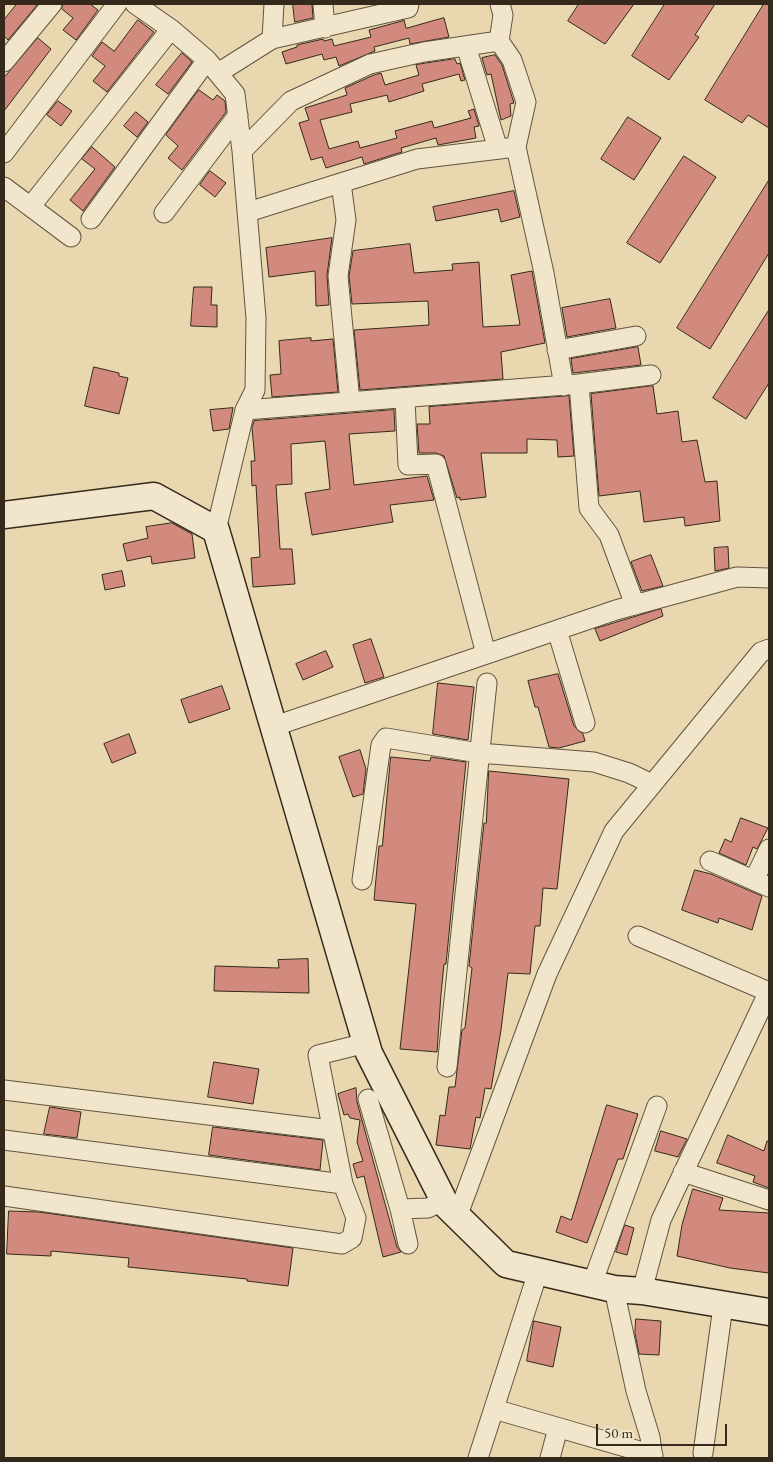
<!DOCTYPE html>
<html>
<head>
<meta charset="utf-8">
<style>
  body { margin:0 }
  #map { position:relative; width:773px; height:1462px; overflow:hidden; background:#e9d7af; font-family:"EB Garamond",serif }
  canvas { display:block }
  .frame { position:absolute; inset:0; border:5px solid #34291b; pointer-events:none }
  .scale { position:absolute; left:596px; top:1424px; width:131px; height:22px; box-sizing:border-box; border:2px solid #34291b; border-top:0; padding-left:6px; font-size:15px; line-height:18px; white-space:nowrap; color:#34291b; -webkit-text-stroke:4px #f1e5cb; paint-order:stroke }
</style>
</head>
<body>
<div id="map">
<canvas width="773" height="1462"></canvas>
<div class="frame"></div>
<div class="scale">50 m</div>
</div>
<script>
const c = document.querySelector('canvas').getContext('2d');
c.lineJoin = 'round';
function fill(path, color) { c.fillStyle = color; c.fill(path, 'evenodd'); }
function strokePath(path, color, width, dash) { c.strokeStyle = color; c.lineWidth = width; c.lineCap = dash ? 'butt' : 'round'; c.setLineDash(dash || []); c.stroke(path); }
const building = new Path2D(`
  M17 4H38L8 40 4 36V20Z
  M63 4H90L98 10 76 40 63 30 73 18 62 9Z
  M293 4H312L313 18 295 22Z
  M579 4H634L605 44 568 21Z
  M665 4H715L695 35 699 37 669 80 632 56Z
  M764 4H769V128L748 115 742 123 705 100Z
  M444 18 449 37 410 44 409 38 374 47 375 51 339 66 336 57 324 60 322 54 286 64 282 52 297 47V45L323 39 324 41 332 39 334 46 371 37 369 30 402 21 404 20 406 28Z
  M138 20 154 32 107 92 93 81 105 66 92 56 102 42 114 51Z
  M38 38 51 49 4 111V78Z
  M182 53 192 62 168 94 156 85Z
  M495 55 502 65 514 103 510 104 511 116 501 120 491 74 487 75 482 58Z
  M455 59 457 64 460 63 465 80 461 81 459 74 422 84 424 91 389 102 387 95 350 104 352 112 320 120 329 149 358 141 360 148 397 138 395 131 432 121 434 128 471 118 468 111 474 109 479 126 474 127 476 138 438 145 436 138 401 148 402 152 364 164 362 157 326 168 322 157 311 160 299 123 309 120 305 108 347 95 345 88 374 75 381 73 385 85 419 75 416 65Z
  M199 90 213 100 217 95 225 101 226 112 182 170 168 158 178 146 166 135Z
  M58 101 72 111 61 126 47 115Z
  M136 112 148 122 137 137 124 126Z
  M628 117 661 138 634 180 601 159Z
  M92 147 115 167 83 211 70 200 95 169 82 159Z
  M684 156 716 177 660 263 627 243Z
  M210 171 226 183 215 197 200 185Z
  M769 180V253L710 349 677 328Z
  M514 191 520 217 501 222 498 209 436 221 433 207Z
  M332 238 327 275 329 305 316 306 315 271 269 277 266 248Z
  M410 244 414 273 453 270 452 264 479 262 483 327 520 325 511 275 532 271 545 343 501 352 503 379 360 390 354 330 429 325 428 301 352 304 349 276 353 251Z
  M194 287H212L211 305H217V327L191 326Z
  M610 299 616 328 567 337 562 308Z
  M769 310V383L746 419 713 398Z
  M311 338V341L333 339 338 392 272 397 270 375 281 374 279 341Z
  M638 347 641 365 573 373 571 359Z
  M94 367 119 373V376L128 378 119 414 85 406Z
  M653 386 657 414 678 411 682 442 697 440 705 482 717 481 720 521 685 526 684 517 644 522 640 491 599 496 591 394Z
  M569 396 574 456 558 457 557 440 527 439V453H481L486 497 460 500V497L457 498 444 456 436 453H419L417 424H430L429 407Z
  M233 408 229 429 213 431 210 410Z
  M394 410 395 431 349 434 354 485 427 476 434 500 390 505 393 522 312 535 305 493 330 489 325 441 291 444 292 484 276 485 280 549H292L295 584 253 587 251 558 260 557 256 485 252 486 251 461H255L252 428 254 421Z
  M172 523 192 534 195 558 152 564 151 556 127 561 123 544 148 538 146 527Z
  M728 547 729 568 715 571 714 548Z
  M651 555 663 586 642 591 631 562Z
  M122 571 125 586 105 590 102 575Z
  M661 609 663 616 600 641 595 629Z
  M371 639 384 677 365 683 353 645Z
  M326 651 333 667 303 680 296 664Z
  M558 674 574 726 583 734 585 741 559 748 549 747 538 707H535L528 681Z
  M438 683 474 687 468 740 433 734Z
  M222 686 230 709 189 723 181 700Z
  M129 734 136 753 112 763 104 744Z
  M360 750 366 769 363 794 353 797 339 757Z
  M391 757 430 761 431 757 466 762 446 964H444L441 994 437 1052 400 1049 416 904 374 900 379 846H382Z
  M489 771 569 779 557 889 543 888 540 926H535L530 974 508 973 501 1030 491 1089 485 1088 480 1118 476 1117 470 1149 436 1145 440 1115 445 1116 449 1087H455L462 1030 465 1028 472 968 469 966 484 823H486Z
  M741 818 768 828 757 849 753 847 746 865 719 853 725 839 731 842Z
  M695 870 711 874 762 896 752 930 719 918 718 923 682 910Z
  M308 959 309 993 214 991 215 966 279 968 278 960Z
  M214 1062 259 1069 253 1104 208 1097Z
  M356 1088 357 1102 397 1247 401 1252 383 1257 364 1176 357 1178 353 1164 363 1161 357 1142 360 1120 350 1118 348 1114 344 1115 338 1094Z
  M607 1105 638 1114 623 1159H618L587 1243 556 1232 561 1216 571 1220Z
  M50 1107 81 1112 77 1138 44 1134Z
  M213 1127 323 1140 320 1170 209 1155Z
  M661 1131 687 1139 678 1157 655 1151Z
  M728 1135 764 1151 767 1141H769V1188L753 1182 755 1176 717 1163Z
  M693 1189 723 1198 719 1210 769 1213V1273L730 1268 677 1256 682 1225Z
  M9 1211 39 1212 293 1248 288 1286 247 1281V1279L128 1267 129 1258 51 1251V1256L7 1254Z
  M625 1225 634 1228 627 1255 616 1252Z
  M636 1319 661 1321 659 1355 639 1354 635 1333Z
  M534 1321 561 1327 553 1367 527 1361Z`);
fill(building, '#d18a7d');
strokePath(building, '#34291b', 1);
const street = new Path2D(`
  M135 4 171 29 207 60 235 94 242 151 256 318 255 390 245 410 216 530
  M323 4 325 28
  M500 4 503 15 499 41 512 60 526 102 516 147 544 273 564 386
  M272 39 274 4
  M466 46 498 149
  M4 62 52 4
  M218 73 272 39 408 8 409 4
  M242 151 291 101 370 64 424 52 499 41
  M4 153 117 4
  M341 183 346 220 338 276 350 402
  M4 187 71 237
  M31 206 171 29
  M248 212 417 159 516 147
  M164 213 238 115
  M91 219 207 60
  M557 350 636 336
  M579 384 651 375
  M405 398 408 465 436 464 486 654
  M245 410 579 384 589 508 609 535 635 605
  M557 630 585 723
  M275 726 616 610 737 577 769 578
  M710 861 769 887
  M362 880 381 745 386 738 479 753 594 762 629 773 652 784
  M754 880 769 849
  M638 936 769 992
  M447 1067 487 683
  M4 1090 331 1130
  M368 1099 400 1209 428 1208 443 1201
  M4 1140 343 1184 318 1055 366 1043
  M683 1172 769 1200
  M4 1196 342 1244 352 1238 356 1218 343 1184
  M400 1209 408 1244
  M457 1217 547 974 614 831 761 652 769 649
  M592 1284 657 1106
  M614 1289 636 1391 650 1437 653 1458
  M642 1291 661 1220 769 991
  M494 1409 653 1455
  M703 1453 723 1306
  M478 1458 538 1272
  M550 1458 558 1428`);
const secondary = new Path2D(`
  M4 515 154 496 216 530 369 1053 446 1205 506 1264 614 1289 642 1291 769 1312`);
strokePath(street, '#615440', 21);
strokePath(secondary, '#34291b', 29);
strokePath(street, '#f1e5cb', 19);
strokePath(secondary, '#f1e5cb', 26);
</script>
</body>
</html>
